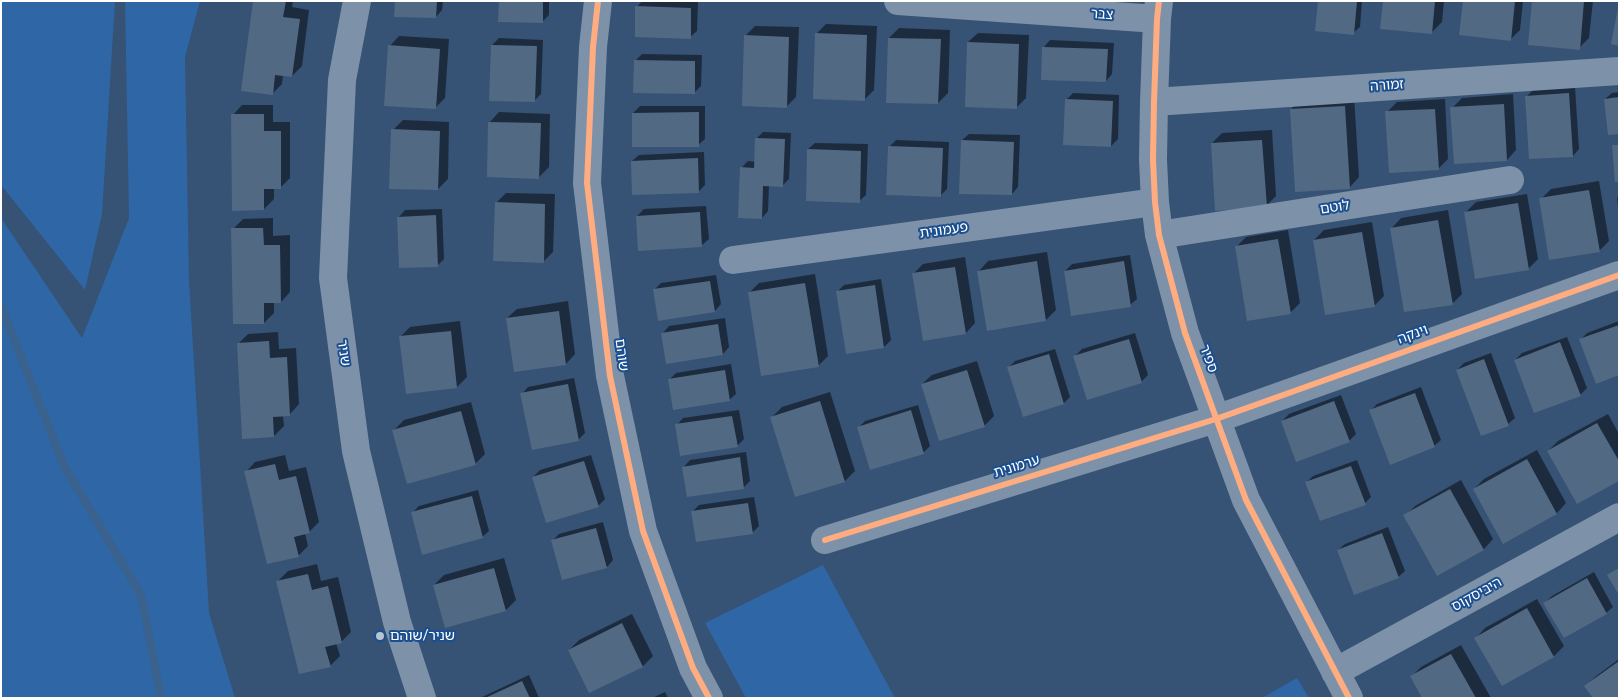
<!DOCTYPE html>
<html>
<head>
<meta charset="utf-8">
<style>
  body { margin:0 }
  #map { position:relative; width:1620px; height:699px; overflow:hidden; background:#365274; font-family:Roboto,sans-serif }
  canvas { display:block }
  .frame { position:absolute; inset:0; border:2px solid #fff; pointer-events:none }
</style>
</head>
<body>
<div id="map">
<canvas width="1620" height="699"></canvas>
<div class="frame"></div>
</div>
<script>
const c = document.querySelector('canvas').getContext('2d');
c.lineJoin = 'round';
function fill(path, color) { c.fillStyle = color; c.fill(path, 'evenodd'); }
function strokePath(path, color, width, dash) { c.strokeStyle = color; c.lineWidth = width; c.lineCap = dash ? 'butt' : 'round'; c.setLineDash(dash || []); c.stroke(path); }
function label(font, color, halo, rows, align = 'center') {
  c.font = font + ' Roboto,"Noto Sans Hebrew",sans-serif'; c.lineWidth = 4; c.setLineDash([]); c.textBaseline = 'middle'; c.strokeStyle = halo; c.fillStyle = color; for (const [text, x, y, turn = 0] of rows) {
    c.save(); c.translate(x, y); c.rotate((+turn || 0) * Math.PI / 180); c.textAlign = isNaN(turn) ? turn : align; if (halo) c.strokeText(text, 0, 0); c.fillText(text, 0, 0); c.restore();
  }
}
fill(new Path2D(`
  M1 1H115L102 214 85 290 1 185Z
  M125 1H200L185 57 189 280 209 613 235 698H1V218L82 338 129 218Z
  M823 565 895 698H746L705 623Z
  M1297 678 1309 698H1262Z`), '#2f66a5');
fill(new Path2D(`
  M254 1H293L292 7 309 10 302 66 292 76 283 75 282 84 272 94Z
  M396 1H443L442 10 436 17Z
  M500 1H549V15L542 22Z
  M642 1 698 2 697 31 690 37 637 7Z
  M1319 1H1362L1360 27 1353 33Z
  M1384 1H1444L1442 22 1432 32Z
  M1464 1H1523L1520 30 1510 40Z
  M1533 1H1593L1589 38 1579 48Z
  M826 24 877 26 874 90 865 99 816 34Z
  M755 26 799 27 796 97 787 106 745 36Z
  M899 28 950 30 948 93 938 103 889 38Z
  M978 33 1029 35 1026 98 1016 108 968 42Z
  M399 36 449 39 445 98 435 108 390 46Z
  M499 38 543 40 541 94 534 101 492 45Z
  M1050 40 1114 43 1112 74 1106 81 1044 47Z
  M642 54 702 55 701 86 694 93 635 61Z
  M1575 87 1579 149 1573 156 1527 96 1533 90Z
  M1619 92V133L1605 99 1612 93Z
  M1073 93 1119 95 1118 139 1111 146 1066 100Z
  M1513 94 1516 150 1507 160 1452 108 1462 98Z
  M1354 96 1359 177 1350 187 1291 109 1301 100Z
  M1445 99 1448 159 1438 169 1387 112 1397 102Z
  M242 105H273V122H290V178L280 188H274V199L264 209 233 115Z
  M640 106H705V139L698 145 633 113Z
  M499 112 550 114 549 167 539 177 490 122Z
  M403 120 449 122 448 179 438 189 393 130Z
  M1272 130 1276 196 1266 206 1212 143 1222 133Z
  M763 132 791 133 789 179 783 185H769L768 211 762 218 741 168 748 161 756 162 757 138Z
  M969 134 1020 135 1018 187 1012 194 962 140Z
  M896 140 949 142 947 189 940 196 889 147Z
  M815 143 868 144 866 195 859 201 808 149Z
  M704 152 705 185 698 192 632 161 639 155Z
  M1599 181 1609 241 1599 251 1541 199 1551 189Z
  M506 193 555 194 553 252 543 262 496 203Z
  M1527 194 1538 259 1528 269 1466 212 1476 202Z
  M1619 196V215L1617 198Z
  M706 206 709 239 702 245 639 249 637 216 644 209Z
  M442 209 444 259 437 266 399 217 405 210Z
  M1448 210 1462 294 1452 304 1392 228 1401 218Z
  M273 218V236L290 235V292L281 302H274V313L264 323 233 229 243 219Z
  M1372 222 1384 296 1374 306 1314 240 1324 230Z
  M1288 230 1300 303 1290 313 1236 247 1246 237Z
  M1047 252 1056 310 1046 320 979 271 988 261Z
  M1130 255 1137 299 1130 305 1065 271 1072 264Z
  M965 257 975 323 966 333 913 274 923 264Z
  M815 274 828 356 818 366 749 293 759 283Z
  M716 275 721 304 715 311 654 290 661 283Z
  M881 279 891 340 884 347 847 352 838 291 844 285Z
  M568 301 575 354 566 364 507 318 517 309Z
  M725 318 729 347 723 354 663 333 669 326Z
  M460 321 467 377 457 387 400 337 410 327Z
  M1619 321V374L1580 340 1587 333Z
  M278 332 279 349 296 348 299 404 290 414 283 415 284 426 274 436 238 344 248 334Z
  M1135 333 1148 375 1142 381 1088 398 1075 356 1082 349Z
  M1567 337 1587 388 1580 395 1515 360 1522 353Z
  M1055 349 1070 397 1064 403 1024 415 1009 367 1015 361Z
  M1491 353 1515 418 1508 424 1457 370 1464 363Z
  M977 361 994 416 984 426 922 384 932 375Z
  M731 364 736 394 729 400 669 380 676 373Z
  M574 378 585 433 578 440 522 394 528 387Z
  M1421 387 1441 440 1434 446 1371 410 1377 404Z
  M830 392 855 471 845 481 772 417 782 407Z
  M1341 395 1356 434 1349 441 1282 421 1289 414Z
  M471 402 485 454 475 464 394 430 404 420Z
  M918 405 930 446 924 452 871 469 858 428 865 421Z
  M739 410 744 439 737 446 677 425 683 418Z
  M1608 414 1619 434V479L1548 451 1558 441Z
  M1537 450 1566 503 1557 513 1504 542 1474 489 1484 479Z
  M746 452 750 481 744 487 684 467 690 460Z
  M285 455 289 471 306 467 319 522 309 532 305 533 308 546 298 556 246 472 255 462Z
  M591 455 605 499 598 506 533 477 540 470Z
  M1357 460 1371 497 1365 503 1306 483 1313 476Z
  M1461 480 1493 539 1484 549 1437 574 1405 516 1415 506Z
  M478 490 489 531 482 537 412 513 419 506Z
  M754 497 759 526 752 533 692 512 699 505Z
  M603 522 613 560 607 567 552 541 559 534Z
  M1388 527 1405 571 1398 577 1338 550 1345 544Z
  M504 558 516 600 506 610 434 585 444 575Z
  M317 564 321 581 338 577 351 632 341 642 336 643 340 656 330 666 278 581 288 571Z
  M1594 572 1613 607 1606 613 1545 603 1552 596Z
  M1537 599 1564 646 1554 656 1502 685 1476 638 1485 628Z
  M632 614 653 656 643 666 589 691 569 650 579 640Z
  M1461 645 1491 698H1423L1411 677 1421 667Z
  M1619 659V698L1586 686 1595 677Z
  M529 675 539 698H480Z
  M665 692 668 698H652Z`), '#0007');
strokePath(new Path2D(`
  M1 306 64 466 141 595 161 698`), '#3b618d', 8);
fill(new Path2D(`
  M253 1H286L283 17 300 19 292 77 275 75 273 95 241 91Z
  M395 1H437L436 18 394 17Z
  M499 1H543V23L498 22Z
  M1318 1H1357L1354 35 1315 31Z
  M1383 1H1435L1432 34 1380 29Z
  M1463 1H1515L1511 41 1459 35Z
  M1532 1H1584L1580 50 1528 45Z
  M635 6 691 8V39L635 37Z
  M1618 8H1619V46L1611 44Z
  M815 33 867 35 865 101 813 99Z
  M744 35 789 37 787 108 742 106Z
  M888 38 941 39 938 104 886 103Z
  M967 42 1019 44 1017 109 965 107Z
  M388 45 440 49 436 109 384 106Z
  M491 45 537 46 535 102 489 101Z
  M1042 47 1108 49 1106 82 1041 80Z
  M634 60 695 61V94L633 93Z
  M1569 93 1573 157 1529 159 1525 96Z
  M1619 97V134L1608 135 1604 99Z
  M1065 99 1113 101 1111 147 1063 145Z
  M1504 104 1507 161 1454 164 1450 107Z
  M1345 106 1350 189 1295 192 1290 109Z
  M1435 109 1439 170 1389 173 1385 111Z
  M699 112V147H632V113Z
  M231 114H264V131H281V189H264V210L232 211Z
  M488 122 541 123 539 179 487 177Z
  M391 129 440 131 438 190 389 189Z
  M755 138 785 139 783 187 763 186 762 219 738 218 740 167 754 168Z
  M961 140 1014 142 1012 195 959 194Z
  M1262 140 1267 207 1215 211 1211 143Z
  M1612 145H1619V182H1615Z
  M888 146 943 148 941 197 886 195Z
  M807 149 861 151 860 203 806 201Z
  M698 158 699 193 632 195 631 161Z
  M1589 190 1600 252 1549 260 1539 198Z
  M495 202 545 204 544 263 493 261Z
  M1518 203 1529 270 1475 279 1464 212Z
  M700 212 702 247 638 251 636 216Z
  M436 215 438 267 399 268 397 217Z
  M1438 220 1453 305 1404 312 1390 228Z
  M231 228H263L264 245H280L281 303H264V324H233Z
  M1362 232 1375 307 1325 315 1313 240Z
  M1278 239 1291 314 1247 321 1235 246Z
  M1037 261 1046 321 987 331 977 271Z
  M1124 261 1131 307 1071 316 1064 271Z
  M955 267 966 334 923 341 912 273Z
  M710 281 715 312 658 321 653 289Z
  M805 283 819 367 761 376 748 292Z
  M875 285 884 348 846 354 836 291Z
  M559 311 566 365 514 372 506 318Z
  M718 324 723 355 666 364 661 333Z
  M1619 325V375L1596 384 1579 339Z
  M451 331 457 388 406 394 399 336Z
  M1129 339 1142 383 1087 400 1073 356Z
  M269 341 270 358 287 357 290 416 273 417 274 437 242 439 237 343Z
  M1560 342 1581 396 1534 413 1514 360Z
  M1049 354 1064 404 1023 417 1007 367Z
  M1484 359 1509 426 1481 436 1456 370Z
  M725 370 730 401 673 410 668 379Z
  M967 370 985 427 939 441 921 384Z
  M568 384 579 441 532 450 520 393Z
  M1415 393 1435 447 1390 465 1369 410Z
  M820 401 845 482 795 497 770 417Z
  M1334 401 1350 442 1296 462 1281 421Z
  M911 410 924 454 870 470 857 427Z
  M461 411 476 465 407 484 392 430Z
  M732 416 738 447 680 456 675 424Z
  M1597 423 1619 461V481L1577 504 1547 451Z
  M740 457 744 489 687 497 682 467Z
  M1527 459 1557 514 1503 544 1473 489Z
  M584 461 599 507 546 523 532 477Z
  M275 464 279 480 296 476 310 533 294 537 299 557 267 564 244 471Z
  M1351 466 1366 505 1320 521 1305 482Z
  M1450 489 1484 550 1437 576 1403 515Z
  M472 496 483 538 422 555 411 512Z
  M748 503 753 534 696 542 691 511Z
  M596 528 607 568 562 580 551 540Z
  M1382 533 1399 578 1354 595 1337 550Z
  M494 568 506 611 445 628 433 585Z
  M1619 568V595L1607 575Z
  M308 574 312 590 328 586 342 643 325 647 331 667 299 674 276 581Z
  M1587 578 1607 614 1564 638 1543 603Z
  M1527 608 1554 657 1502 686 1474 638Z
  M622 623 643 667 589 693 568 650Z
  M1451 654 1476 698H1422L1410 676Z
  M1619 661V698H1593L1584 686Z
  M522 681 530 698H485Z`), '#526984');
strokePath(new Path2D(`
  M357 1 342 80 333 278 356 451 397 622 422 698
  M598 1 593 47 587 183 610 376 643 531 693 668 709 698
  M898 1 1157 19
  M1159 1 1157 19 1154 102 1153 160 1155 202 1159 235 1185 333 1246 500 1349 698
  M1154 102 1619 71
  M1159 235 1510 180
  M733 260 1155 202
  M825 540 1216 419 1619 275
  M1335 672 1619 517`), '#7d92a8', 28);
strokePath(new Path2D(`
  M598 1 593 47 587 183 610 376 643 531 693 668 709 698
  M1159 1 1157 19 1154 102 1153 160 1155 202 1159 235 1185 333 1246 500 1349 698
  M825 540 1216 419 1619 275`), '#ffac80', 6);
for (const [x, y, r, color] of [
  [380,636,5,"#b9c2ce"]
]) { const dot = new Path2D(); dot.arc(x, y, r, 0, 2 * Math.PI); c.fillStyle = color; c.fill(dot); strokePath(dot, '#1b4f8f', 2); }
label('14px', '#fff', '#1b4f8f', [
  ["צבר",1102,15,4],
  ["זמורה",1387,86,-4],
  ["לוטם",1335,208,-9],
  ["פעמונית",944,231,-8],
  ["וינקה",1413,335,-20],
  ["שניר",343,353,82],
  ["שוהם",621,355,83],
  ["ספיר",1208,359,70],
  ["ערמונית",1017,467,-17],
  ["היביסקוס",1477,595,-29]
]);
label('14px', '#fff', '#1b4f8f', [
  ["שניר/שוהם",390,636]
], 'left');
</script>
</body>
</html>
